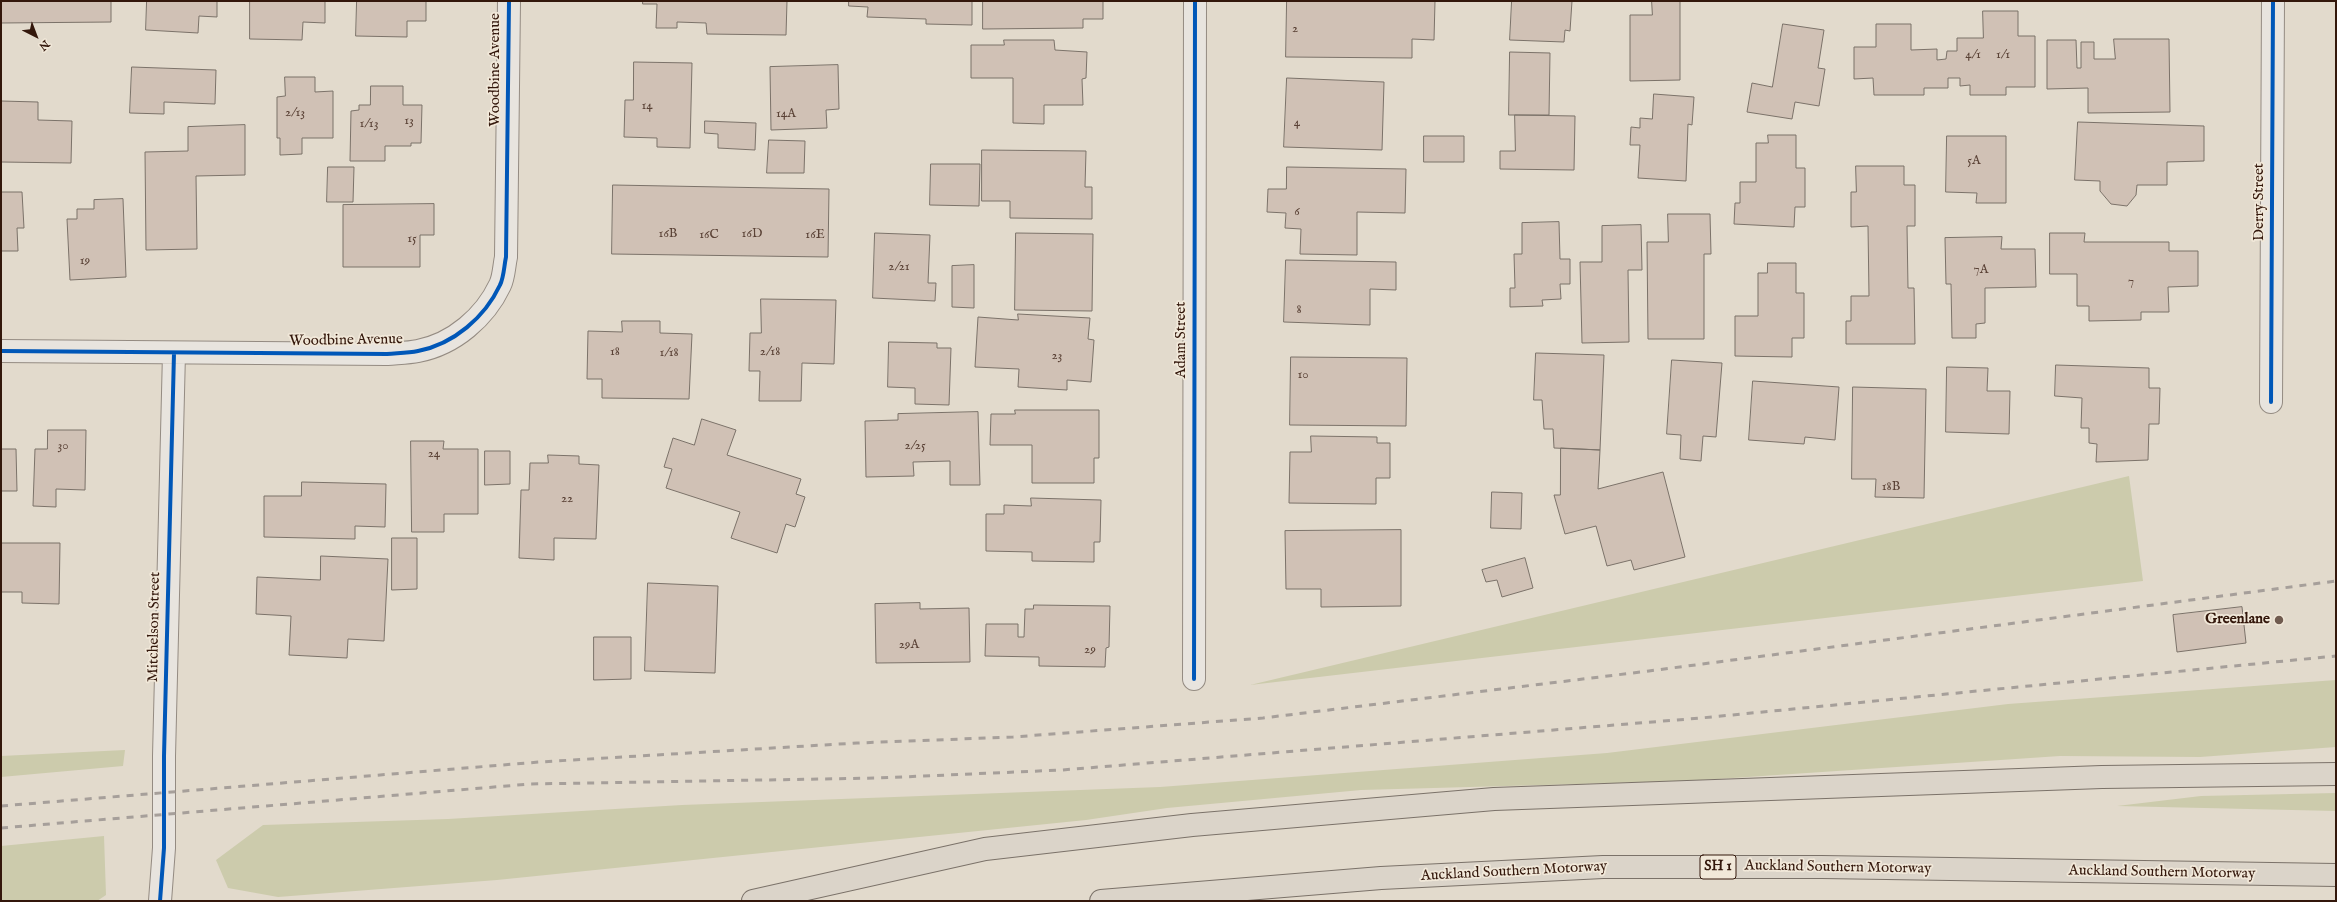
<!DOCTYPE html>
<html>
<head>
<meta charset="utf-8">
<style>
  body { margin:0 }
  #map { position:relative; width:2337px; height:902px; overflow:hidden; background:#e2dacc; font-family:"IM FELL English",serif }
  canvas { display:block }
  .frame { position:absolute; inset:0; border:2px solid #33170b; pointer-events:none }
  .north { position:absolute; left:16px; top:16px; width:40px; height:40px; -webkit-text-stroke:3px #f1e8d9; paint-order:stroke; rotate:138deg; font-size:11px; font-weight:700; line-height:16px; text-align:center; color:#33170b }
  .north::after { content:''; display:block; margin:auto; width:14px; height:18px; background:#33170b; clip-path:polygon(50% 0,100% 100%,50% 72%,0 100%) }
</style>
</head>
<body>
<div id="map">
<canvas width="2337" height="902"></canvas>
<div class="frame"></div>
<div class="north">N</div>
</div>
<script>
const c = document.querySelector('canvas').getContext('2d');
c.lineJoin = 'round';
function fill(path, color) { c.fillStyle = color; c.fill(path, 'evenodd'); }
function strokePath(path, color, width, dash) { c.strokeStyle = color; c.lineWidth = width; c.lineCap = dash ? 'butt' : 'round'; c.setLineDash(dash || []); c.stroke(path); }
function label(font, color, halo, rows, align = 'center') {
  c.font = font + ' "IM FELL English",serif'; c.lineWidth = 3.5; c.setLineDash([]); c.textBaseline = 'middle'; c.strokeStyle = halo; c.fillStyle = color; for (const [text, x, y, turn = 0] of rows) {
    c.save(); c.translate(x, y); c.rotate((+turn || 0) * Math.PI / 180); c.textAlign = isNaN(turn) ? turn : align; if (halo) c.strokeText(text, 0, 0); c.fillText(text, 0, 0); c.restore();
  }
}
fill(new Path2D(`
  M2129 476 2143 581 1250 685Z
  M2336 680V747L2200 757 2060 756 1688 781 1361 790 1167 808 1086 820 497 880 278 897 228 888 216 860 263 825 448 819 682 805 1160 787 1607 753 2008 704Z
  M125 750 123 766 1 777V756Z
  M2336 793V811L2117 806 2201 796Z
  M104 836 106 895 97 901H1V846Z`), '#cccbac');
const building = new Path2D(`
  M1 1H111V22L1 23Z
  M147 1H217V17L199 16 198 33 146 30Z
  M250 1H325V23L303 22 302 40 250 39Z
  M357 1H426V21H407V37L356 36Z
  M643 1H810H787L786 35 707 34 706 23 677 22V28H656L657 4H643Z
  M849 1H972V25L926 24V19L867 17 868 7 849 6Z
  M983 1H1103V19H1083V28L983 29Z
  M1287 1H1435L1434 40 1412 39V58L1286 57Z
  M1512 1H1572L1570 31 1565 30 1564 42 1510 40Z
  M1652 1H1680V80L1630 81V15H1652Z
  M1983 11H2018V36H2035V87H2006V95H1970V85L1960 86V78H1948V88H1924V95H1874L1873 78 1854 79V47H1876V24H1911V50L1937 49V60L1946 59 1947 51H1957V38H1983Z
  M1783 24 1824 30 1818 68 1825 69 1819 106 1795 102 1792 119 1747 112 1752 83 1772 87Z
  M2114 39H2169L2170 112 2088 113V88L2047 89V40H2076L2077 68H2081V42H2094V59H2115Z
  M1004 40H1054L1055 50 1087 52 1086 78 1082 79 1083 105H1044V124L1013 123V78H971V45H1004Z
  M1510 52 1550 53 1549 115H1509Z
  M634 62 692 63 690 148 657 147V138L624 137 625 100H633Z
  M838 65 839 109 826 110 827 128 771 130 770 67Z
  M132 67 216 70 215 104 164 102V114L130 113Z
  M285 77H315V92L333 91V138H302V154L280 155V138H277V97L285 96Z
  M1287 78 1384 82 1382 150 1284 147Z
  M371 86H403V105H422L421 143H411V146H385V161H350L351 111 359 110V105H370Z
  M1654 94 1694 97 1692 125 1688 124 1686 181 1638 178 1640 145H1630L1631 127 1640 128V118L1652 119Z
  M1 101 38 102V120L72 121 71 163 1 162Z
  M1515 115 1575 116 1574 170 1500 169V151H1515Z
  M705 121 756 123 755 150 718 148V134L705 133Z
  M2078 122 2204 126V161L2167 162V185H2137L2136 195 2127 206 2111 204 2100 191V181L2075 180Z
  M245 125V175L196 176 197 249 146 250 145 152 188 151V127Z
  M1768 135H1796V168H1805V207H1795L1794 227 1734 224 1735 203H1740V182H1756V143H1768Z
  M1424 136H1464V162H1424Z
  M1947 136H2006V203H1976L1977 193 1946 192Z
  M769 140 805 141 804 173H767Z
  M982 150 1086 151 1085 187H1092V219L1010 218V201H982Z
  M931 164H980L979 206 930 205Z
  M1856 166H1904V185H1915V226H1907L1908 288H1914L1915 344H1846V321H1851V296H1869L1868 226 1851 227V192H1856Z
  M328 167H354L353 202H327Z
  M1287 167 1406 169 1405 213 1357 212V255L1300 254 1301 229 1285 228 1286 213 1267 212 1268 189H1286Z
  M613 185 829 189 828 257 612 254Z
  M1 192H22L24 228H17L18 251H1Z
  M123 199 126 277 70 280 67 219H77V209H94V200Z
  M434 204V235H420V267H343V205Z
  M1668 214H1710L1711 254H1704V339H1648L1647 242H1668Z
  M1559 222 1560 259H1570V284H1560L1561 299 1542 300 1543 306 1510 307V288H1515L1514 254H1522V223Z
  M1641 225 1642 270H1628L1629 342 1582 343 1580 262H1602V226Z
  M875 233 930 235 928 283H936L935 301 873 298Z
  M1016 233 1093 234 1092 311 1015 310Z
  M2050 233H2085L2084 242H2169V251H2198V286L2168 287 2169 312H2141V320L2089 321V306H2077V274H2050Z
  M2002 237 2001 249H2035L2036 287 1985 288V323L1976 324V338H1952L1951 284H1946L1945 238Z
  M1286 260 1396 262V290L1370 289V325L1284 322Z
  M1768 263H1796V293H1804V338H1792V357L1735 356V316H1758V273H1767Z
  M974 265V308L952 307V266Z
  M761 299 836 300 834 364 802 363 801 401H759L760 371H749L750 333H761Z
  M1018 314 1090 318 1088 339 1094 340 1091 382 1067 380V390L1018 387 1019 369 975 367 978 317 1018 320Z
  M622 321H660V333L692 334 689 399 602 398V379H587L588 331 622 332Z
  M889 342 937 343V348H951L949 405 915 404V388L888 387Z
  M1536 353 1604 355 1600 450 1554 448 1553 429H1544L1542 400H1534Z
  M1291 357 1407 358 1406 426 1290 425Z
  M1672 360 1722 363 1716 437 1703 436 1701 461 1680 459 1681 435 1667 434Z
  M2056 365 2149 368V388H2160L2159 424H2149L2148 460 2096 462 2097 444 2089 443V428H2081L2082 398 2055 396Z
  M1947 367 1988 368 1987 391H2010L2009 434 1946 432Z
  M1753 381 1839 387 1835 440 1805 437 1804 444 1749 440Z
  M1853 387 1926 389 1924 498 1875 497 1876 479H1852Z
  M1015 410H1099V458H1094V483H1032V445H990L991 414H1015Z
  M978 412 980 485H950V461L913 462 914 476 866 477 865 421 898 420V414Z
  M702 419 736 430 727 455 801 479 796 494 805 497 795 527 786 524 777 553 731 538 740 512 666 488 672 469 664 467 673 438 694 445Z
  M48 430H86L85 490 56 489V507L33 506 35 449H47Z
  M1311 436 1377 437V443H1390V478H1376V504L1289 503 1290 452H1311Z
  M411 441H444L443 449H478V514H444V532H412Z
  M1561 448 1600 450 1598 489 1663 472 1685 557 1634 570 1631 560 1607 566 1596 526 1565 534 1554 495H1560Z
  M1 449H16L17 491H1Z
  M485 451H510V484L485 485Z
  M548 455 579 456V464L599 465 596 539 554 538V560L519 558 521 490H529L530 463H548Z
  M302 482 386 484 385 527 355 526V539L264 537V496H301Z
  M1492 492 1522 493 1521 529 1491 528Z
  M1031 498 1101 500 1100 542H1094V562L1032 561V552L986 551V514H1004V505L1031 506Z
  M1401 530V606L1321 607V589H1286L1285 531Z
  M392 538H417V589L392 590Z
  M1 543H60L59 604 22 603V592H1Z
  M321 556 388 559 384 641 348 639 347 658 289 655 291 616 256 614 257 577 320 580Z
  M1525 558 1533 588 1502 597 1497 580 1486 582 1482 570Z
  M648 583 718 586 715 673 645 671Z
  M920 603V609L969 608 970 662 876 663 875 604Z
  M1034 605 1110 606 1109 647 1106 648 1105 667 1039 666V657L985 656 986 624H1018V637H1024L1025 609H1033Z
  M2242 607 2246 643 2177 652 2173 615Z
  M594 637H631V679L594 680Z`);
fill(building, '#d0c1b5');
strokePath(building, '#7b7269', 1);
const minor = new Path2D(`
  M1 351 387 354C398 353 408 353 418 351 454 344 485 317 500 285 504 277 504 266 506 257L509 1
  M2271 402 2273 1
  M1194 679 1195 1
  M160 901 164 848V756L174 353`);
const highway = new Path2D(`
  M753 901 985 849 1192 825 1494 799 2102 777 2336 774
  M1101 901 1381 878 1603 867H1822L2336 875`);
strokePath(minor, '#948b82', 24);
strokePath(highway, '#7b7269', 24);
strokePath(minor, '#e8e4de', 22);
strokePath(highway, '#dbd4c9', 22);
strokePath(new Path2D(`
  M1 806 539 762 857 743 1013 737 1263 718 1649 671 2336 581
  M1 828 530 784 878 778 1062 770 1701 718 2336 656`), '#a69f9a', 3, [7, 7]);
strokePath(new Path2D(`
  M1 351 387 354C398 353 408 353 418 351 454 344 485 317 500 285 504 277 504 266 506 257L509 1
  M2271 402 2273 1
  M1194 679 1195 1
  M160 901 164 848V756L174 353`), '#0057b8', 4);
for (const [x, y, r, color] of [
  [2279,620,5,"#705b4f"]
]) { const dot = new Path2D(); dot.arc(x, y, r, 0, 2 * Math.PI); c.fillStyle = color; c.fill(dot); strokePath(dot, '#f1e8d9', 1.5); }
label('13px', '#5a4236', null, [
  ["2",1295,29],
  ["4/1",1973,55],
  ["1/1",2003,55],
  ["14",647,106],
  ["2/13",295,113],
  ["14A",786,114],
  ["13",409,121],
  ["4",1297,123],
  ["1/13",369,124],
  ["5A",1974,161],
  ["6",1297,212],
  ["16B",668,234],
  ["16D",752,234],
  ["16C",709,235],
  ["16E",815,235],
  ["15",412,239],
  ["19",85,261],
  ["2/21",899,267],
  ["7A",1981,270],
  ["7",2131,282],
  ["8",1299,310],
  ["18",615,352],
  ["2/18",770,352],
  ["1/18",669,353],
  ["23",1057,356],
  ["10",1303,375],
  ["30",63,446],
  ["2/25",915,446],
  ["24",434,454],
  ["18B",1891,487],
  ["22",567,499],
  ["29A",909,645],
  ["29",1090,650]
]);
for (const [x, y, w] of [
  [1718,867,36]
]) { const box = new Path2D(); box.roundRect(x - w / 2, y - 12, w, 24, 3); c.fillStyle = '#f1e8d9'; c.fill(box); strokePath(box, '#33170b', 1); }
label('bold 14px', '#33170b', null, [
  ["SH 1",1718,867]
]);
label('15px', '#33170b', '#f1e8d9', [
  ["Woodbine Avenue",496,70,-90],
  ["Derry Street",2260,202,-90],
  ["Adam Street",1182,340,-90],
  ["Woodbine Avenue",346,341,-1],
  ["Mitchelson Street",155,627,-89],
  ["Auckland Southern Motorway",1838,868,1],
  ["Auckland Southern Motorway",1514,872,-3],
  ["Auckland Southern Motorway",2162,873,1]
]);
label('bold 15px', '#33170b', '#f1e8d9', [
  ["Greenlane",2270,620]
], 'right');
</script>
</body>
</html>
